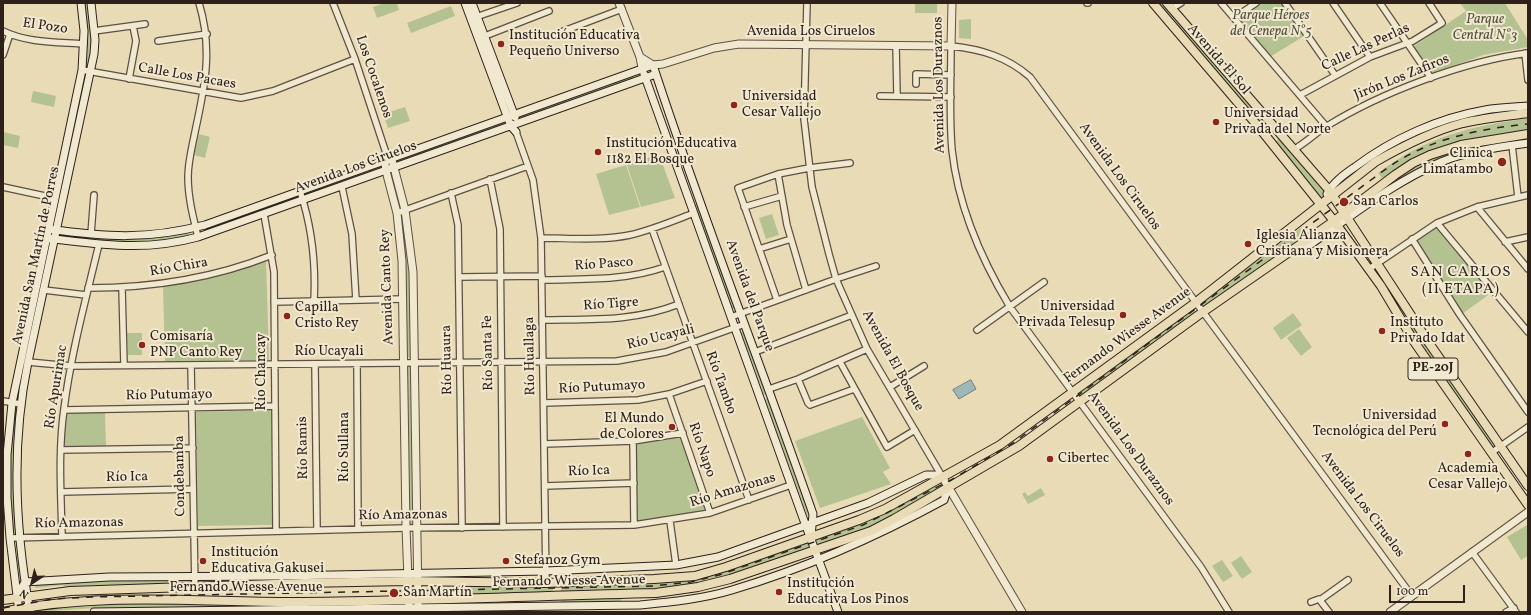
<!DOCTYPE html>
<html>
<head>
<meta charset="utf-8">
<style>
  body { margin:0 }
  #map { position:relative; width:1531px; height:615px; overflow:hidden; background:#eadbb7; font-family:Vollkorn,serif }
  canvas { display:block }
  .frame { position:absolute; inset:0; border:4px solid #2e211b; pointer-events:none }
  .north { position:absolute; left:12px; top:563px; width:40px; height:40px; -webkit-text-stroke:3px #f1e8d0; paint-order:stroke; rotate:215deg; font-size:11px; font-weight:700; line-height:16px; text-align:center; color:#2e211b }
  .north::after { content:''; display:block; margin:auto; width:14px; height:18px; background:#2e211b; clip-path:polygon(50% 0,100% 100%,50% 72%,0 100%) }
  .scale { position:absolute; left:1389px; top:585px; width:76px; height:18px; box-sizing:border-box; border:2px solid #2e211b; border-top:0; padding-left:5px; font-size:12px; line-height:14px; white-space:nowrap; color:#2e211b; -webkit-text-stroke:3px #f1e8d0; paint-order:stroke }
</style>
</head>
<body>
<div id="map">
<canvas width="1531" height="615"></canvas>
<div class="frame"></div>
<div class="north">N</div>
<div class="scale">100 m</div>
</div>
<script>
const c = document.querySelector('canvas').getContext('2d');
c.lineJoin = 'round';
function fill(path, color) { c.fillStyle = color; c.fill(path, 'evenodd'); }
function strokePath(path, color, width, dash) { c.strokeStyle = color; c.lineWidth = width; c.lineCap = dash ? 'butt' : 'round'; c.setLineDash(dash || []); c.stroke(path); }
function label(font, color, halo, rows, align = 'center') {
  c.font = font + ' Vollkorn,serif'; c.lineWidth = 4; c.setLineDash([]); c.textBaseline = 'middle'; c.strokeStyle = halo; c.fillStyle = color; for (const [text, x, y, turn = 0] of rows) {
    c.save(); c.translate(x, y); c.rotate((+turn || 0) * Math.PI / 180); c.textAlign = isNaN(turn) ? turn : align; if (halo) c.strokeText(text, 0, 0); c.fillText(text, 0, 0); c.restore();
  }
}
fill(new Path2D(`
  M83 3H88L92 40 89 66 84 65 87 36Z
  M384 3H397L399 10 377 18 373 7Z
  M915 3H937V13H915Z
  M1155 3H1163L1273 132 1267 135Z
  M1258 3H1282L1304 36 1270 57 1236 17Z
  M1460 3H1505L1528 40V47L1483 55 1432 74 1413 47 1466 11Z
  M451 6 455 16 411 33 407 23Z
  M971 19V39L959 38V20Z
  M632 73 634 79 522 118 520 114Z
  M33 91 56 96 54 107 31 102Z
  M405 107 410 121 388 128 383 114Z
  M1528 118V132L1460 142 1427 154 1382 178 1378 173C1427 136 1469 127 1528 118Z
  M502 120 504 125 403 162 401 157Z
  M3 132 20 136 18 148 3 145Z
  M199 134 210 137 205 158 194 155Z
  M1279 138 1326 194V196L1321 198 1275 143Z
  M1482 142 1483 146C1472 149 1460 150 1450 154 1417 166 1387 188 1357 207 1384 186 1411 165 1443 152 1455 147 1470 145 1482 142Z
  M659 154 675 198 641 207 627 165Z
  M626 165 640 207 609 215 596 174Z
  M293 196 295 200 204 233 203 229Z
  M698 203 736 308 732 309 695 204Z
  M400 214H403L411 256V357L409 358 406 354Z
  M772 214 779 235 766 239 759 218Z
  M1438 226 1491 293 1462 314 1416 241Z
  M1302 227 1307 234 1202 308 1199 304 1200 303Z
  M63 233 144 238 189 233V238L143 244 63 237Z
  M266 260 269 360 165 361 163 286 224 274Z
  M1379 270 1496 446 1492 449 1414 337 1376 275Z
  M1192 308 1196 312 1080 398 1078 392Z
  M1293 313 1302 325 1281 340 1273 328Z
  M1299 329 1312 347 1301 356 1287 338Z
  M744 331 767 394 764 395 741 332Z
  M127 333H142V355H128Z
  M408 366 411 367 414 523 409 525 406 367Z
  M768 398 811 514 807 515 765 399Z
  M13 408H18L17 533H13L9 461Z
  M271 410 272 525 198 526 196 412Z
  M105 412 106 447 64 448 66 413Z
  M862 417 890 468 883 472 891 484 820 508 795 441Z
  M683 433 710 513 634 525 633 441Z
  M936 485 938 490 880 524 816 546 814 539Z
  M1041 488 1045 495 1028 504 1022 494 1025 492 1028 496Z
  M1527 525 1528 556 1521 560 1507 537Z
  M809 541 811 549 729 576 710 581 708 576Z
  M1241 556 1252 572 1242 579 1231 563Z
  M1222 560 1233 576 1223 582 1212 566Z
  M190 577 191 584 73 586H64L63 585 36 588 34 585 36 583Z
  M705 577 706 581 657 590 561 592V584Z
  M553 584V592L434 595 432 592 433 588Z
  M561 597H620L621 600 620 602 561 604Z
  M220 602 266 603V606L96 608 35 612V609L82 604Z`), '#b4c190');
const water = new Path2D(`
  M971 380 976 389 959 399 953 390Z`);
fill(water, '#9db8b9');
strokePath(water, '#717c7a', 1);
const minor = new Path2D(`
  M333 3 355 59 388 159
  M807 3 804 119 812 187 829 254 836 279 867 349 943 478
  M1087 3H1088
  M1221 3 1326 126
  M1285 3 1335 75
  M1333 3 1370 57
  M1380 3 1431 78
  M1171 9 1181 3
  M473 18 517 3
  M1234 18 1256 3
  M3 31C27 43 58 42 84 44
  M94 31 145 24
  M561 32 622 9
  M485 36 549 11
  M158 41 207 34
  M896 45 897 96
  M1525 53 1528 80
  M3 55 10 34
  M82 70 241 98 273 91 355 59
  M129 79 136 41 133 26
  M916 84V74L951 75
  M1300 95 1370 57 1413 41 1442 23 1429 3
  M880 96 951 97
  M516 132 533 180 541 238 546 583
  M1512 145 1518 197
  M1295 149C1306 142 1316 133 1327 126 1382 92 1465 61 1528 53
  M778 174 787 225 806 290
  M490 179 500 229 503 527
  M3 187 54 198
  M342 187 352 234 356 300
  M300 191C312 227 316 263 314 301
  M451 193 458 225 462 528
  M744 207 782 196
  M1477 207 1528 269
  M397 213 528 166
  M264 214 274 272 276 531
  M1437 223 1528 332
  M652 229 749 500
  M91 234 94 195
  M198 237C193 217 188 197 188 177 188 162 192 147 195 132 205 86 213 49 199 3
  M541 238C571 238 601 241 630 235 652 230 673 221 694 213
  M1412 239 1460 315 1528 412
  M1505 242 1528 237
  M759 249 791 239
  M1369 269 1437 223 1477 207 1528 195
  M459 277 542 276
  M542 280C585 279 625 281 665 267
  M88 288C153 288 212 279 272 255
  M122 288 124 365
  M44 290 86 295
  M777 300 738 188 778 174 809 168 850 163
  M274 302 403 299
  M731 317 836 279 876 266
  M542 320C590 319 634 322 679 304
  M977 330 1044 282
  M755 352 852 315
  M28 362 71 366 617 361 666 352 745 324
  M840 362 887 447 915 430
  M357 364 358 529
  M191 365 195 588
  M315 365 317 530
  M798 379 808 403 810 405 854 389
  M890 387 924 366
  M769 389 798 379 867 349
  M669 394 710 513
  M3 401 21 404
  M544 403 638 400 669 394 707 381
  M64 410 275 406
  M633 441 634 525
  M544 444 633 441 683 433
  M61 450 193 448
  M1491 453 1528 427
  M545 486 634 483
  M61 492 193 489
  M670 521 676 565
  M62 537C61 494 58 451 64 409 71 353 86 299 99 244
  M10 538 406 528 634 525 710 513 791 485
  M1472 552 1516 612
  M1320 600 1348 580
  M1311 602 1319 599 1329 612
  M1229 612 1201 567 1010 307C981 259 958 206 952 150 949 116 951 80 951 46 981 49 1007 57 1030 77L1412 596
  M1506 612 1514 608`);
const tertiary = new Path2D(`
  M619 3 640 57 642 68
  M640 57 653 65 663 64 714 48 739 44 951 46 952 3
  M943 478 1022 612
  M409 605 406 528 402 261 397 213 386 171 385 163 388 159 392 160 405 210 413 272 418 605
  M1390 612 1528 512`);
const secondary = new Path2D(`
  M465 3 507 116 511 126 516 132
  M472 3 515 117
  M644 74 803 518 838 612
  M1327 194C1333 182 1345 174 1355 167 1392 139 1439 118 1485 110 1499 107 1514 107 1528 106
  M48 229C106 237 147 240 205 225L653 65C702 216 761 364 813 514L811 537
  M45 238C100 244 143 252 198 237L656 74
  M1297 247 1311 244C1353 215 1394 182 1441 162 1467 151 1500 147 1528 143
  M16 598 25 582 109 577 279 576 546 571 676 565 718 557 868 503 926 475H938L943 478
  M19 612 10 538 7 497V455L12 403 82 70 84 31 81 3
  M30 612C15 529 11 444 28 362L94 54 95 40 91 3
  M94 612 640 605C671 602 702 599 732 590 806 568 876 537 944 500L948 488`);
const primary = new Path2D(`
  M1153 3 1257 125 1334 221 1381 286 1415 343 1528 505
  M1167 3 1329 190 1429 343 1528 486
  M3 600 70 591 304 583 407 581 546 583 654 579 695 576 726 567 859 520 885 509 1000 445 1195 303 1375 162C1403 146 1432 131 1463 123 1485 118 1506 116 1528 113
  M3 612C98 592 196 602 292 602 413 601 535 596 656 593L698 587 730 579 871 531 894 519 1019 446 1200 314 1334 221 1395 175 1413 163 1430 155 1461 145 1528 134`);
strokePath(minor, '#5d5042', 8);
strokePath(tertiary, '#5d5042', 9);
strokePath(secondary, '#2e211b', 9);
strokePath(primary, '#2e211b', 10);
strokePath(minor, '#f1e8d0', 5.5);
strokePath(tertiary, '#f1e8d0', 7);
strokePath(secondary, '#f1e8d0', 7);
strokePath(primary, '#eadbb7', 8);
strokePath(new Path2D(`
  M3 608 52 599 92 597 654 586 691 582 719 575 863 525 951 480 1013 443 1390 166C1432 138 1479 129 1528 124`), '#2e211b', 1.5, [7, 7]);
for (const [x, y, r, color] of [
  [501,44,4,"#8f2418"],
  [734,105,4,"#8f2418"],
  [1216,122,4,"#8f2418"],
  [598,152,4,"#8f2418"],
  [1502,162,5,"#8f2418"],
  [1344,202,5,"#8f2418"],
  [1248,244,4,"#8f2418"],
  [1123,315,4,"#8f2418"],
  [287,316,4,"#8f2418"],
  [1382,331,4,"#8f2418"],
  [142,345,4,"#8f2418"],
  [1445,424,4,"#8f2418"],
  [672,427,4,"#8f2418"],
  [1468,454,4,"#8f2418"],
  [1050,459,4,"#8f2418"],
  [203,561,4,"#8f2418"],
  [506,561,4,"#8f2418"],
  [779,592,4,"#8f2418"],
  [394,593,5,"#8f2418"]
]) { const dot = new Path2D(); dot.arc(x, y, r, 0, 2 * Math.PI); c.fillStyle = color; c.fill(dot); strokePath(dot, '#f1e8d0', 1.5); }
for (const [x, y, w] of [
  [1433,369,50]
]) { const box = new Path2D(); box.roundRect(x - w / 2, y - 11, w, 22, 3); c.fillStyle = '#f1e8d0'; c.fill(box); strokePath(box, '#2e211b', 1); }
label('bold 13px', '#2e211b', null, [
  ["PE-20J",1433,369]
]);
label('italic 14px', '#56513e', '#f1e8d0', [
  ["Parque Héroes",1271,16],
  ["del Cenepa N°5",1271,32],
  ["Parque",1485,20],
  ["Central N°3",1485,36]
]);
label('14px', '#2e211b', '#f1e8d0', [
  ["El Pozo",45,27,8],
  ["Avenida Los Ciruelos",811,32],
  ["Calle Las Perlas",1366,48,-25],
  ["Avenida El Sol",1218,60,49],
  ["Calle Los Pacaes",187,77,10],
  ["Los Cocalenos",373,77,71],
  ["Jirón Los Zafiros",1402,78,-22],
  ["Avenida Los Duraznos",940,85,-91],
  ["Avenida Los Ciruelos",356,168,-20],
  ["Avenida Los Ciruelos",1119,177,54],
  ["Avenida San Martín de Porres",37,256,-78],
  ["Río Pasco",604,265,-4],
  ["Río Chira",179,268,-10],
  ["Avenida Canto Rey",388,287,-92],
  ["Avenida del Parque",749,296,70],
  ["Río Tigre",611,305,-4],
  ["Fernando Wiesse Avenue",1128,336,-36],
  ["Río Ucayali",661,338,-14],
  ["Río Ucayali",329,352],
  ["Río Santa Fe",489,353,-91],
  ["Río Huallaga",531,356,-91],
  ["Río Huaura",448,360,-91],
  ["Avenida El Bosque",892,361,61],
  ["Río Chancay",262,372,-90],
  ["Río Tambo",720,383,70],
  ["Río Apurimac",57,387,-81],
  ["Río Putumayo",602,388,-3],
  ["Río Putumayo",169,396,-1],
  ["Río Sullana",345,447,-90],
  ["Río Ramis",304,448,-91],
  ["Avenida Los Duraznos",1130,449,54],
  ["Río Napo",701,450,71],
  ["Río Ica",589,472,-2],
  ["Condebamba",181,476,-91],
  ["Río Ica",127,478,-1],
  ["Río Amazonas",733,491,-17],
  ["Avenida Los Ciruelos",1362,505,53],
  ["Río Amazonas",403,516,-1],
  ["Río Amazonas",79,524,-1],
  ["Fernando Wiesse Avenue",569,582,-1],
  ["Fernando Wiesse Avenue",246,588]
]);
label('14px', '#2e211b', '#f1e8d0', [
  ["Institución Educativa",509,36],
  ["Pequeño Universo",509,52],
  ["Universidad",742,97],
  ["Cesar Vallejo",742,113],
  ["Universidad",1224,114],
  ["Privada del Norte",1224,130],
  ["Institución Educativa",606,144],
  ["1182 El Bosque",606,160],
  ["Clinica",1493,154,"right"],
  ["Limatambo",1493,170,"right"],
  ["San Carlos",1353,202],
  ["Iglesia Alianza",1256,236],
  ["Cristiana y Misionera",1256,252],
  ["Universidad",1115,307,"right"],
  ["Privada Telesup",1115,323,"right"],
  ["Capilla",295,308],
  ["Cristo Rey",295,324],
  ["Instituto",1390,323],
  ["Privado Idat",1390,339],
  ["Comisaría",150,337],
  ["PNP Canto Rey",150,353],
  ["Universidad",1437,416,"right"],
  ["Tecnológica del Perú",1437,432,"right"],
  ["El Mundo",664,419,"right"],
  ["de Colores",664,435,"right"],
  ["Cibertec",1058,459],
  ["Academia",1468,469,"center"],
  ["Cesar Vallejo",1468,485,"center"],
  ["Institución",211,553],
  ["Educativa Gakusei",211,569],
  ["Stefanoz Gym",514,561],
  ["Institución",787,584],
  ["Educativa Los Pinos",787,600],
  ["San Martín",403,593]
], 'left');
c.letterSpacing = '1px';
label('15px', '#2e211b', '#f1e8d0', [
  ["SAN CARLOS",1461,273],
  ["(II ETAPA)",1461,290]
]);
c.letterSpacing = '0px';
</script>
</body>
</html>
